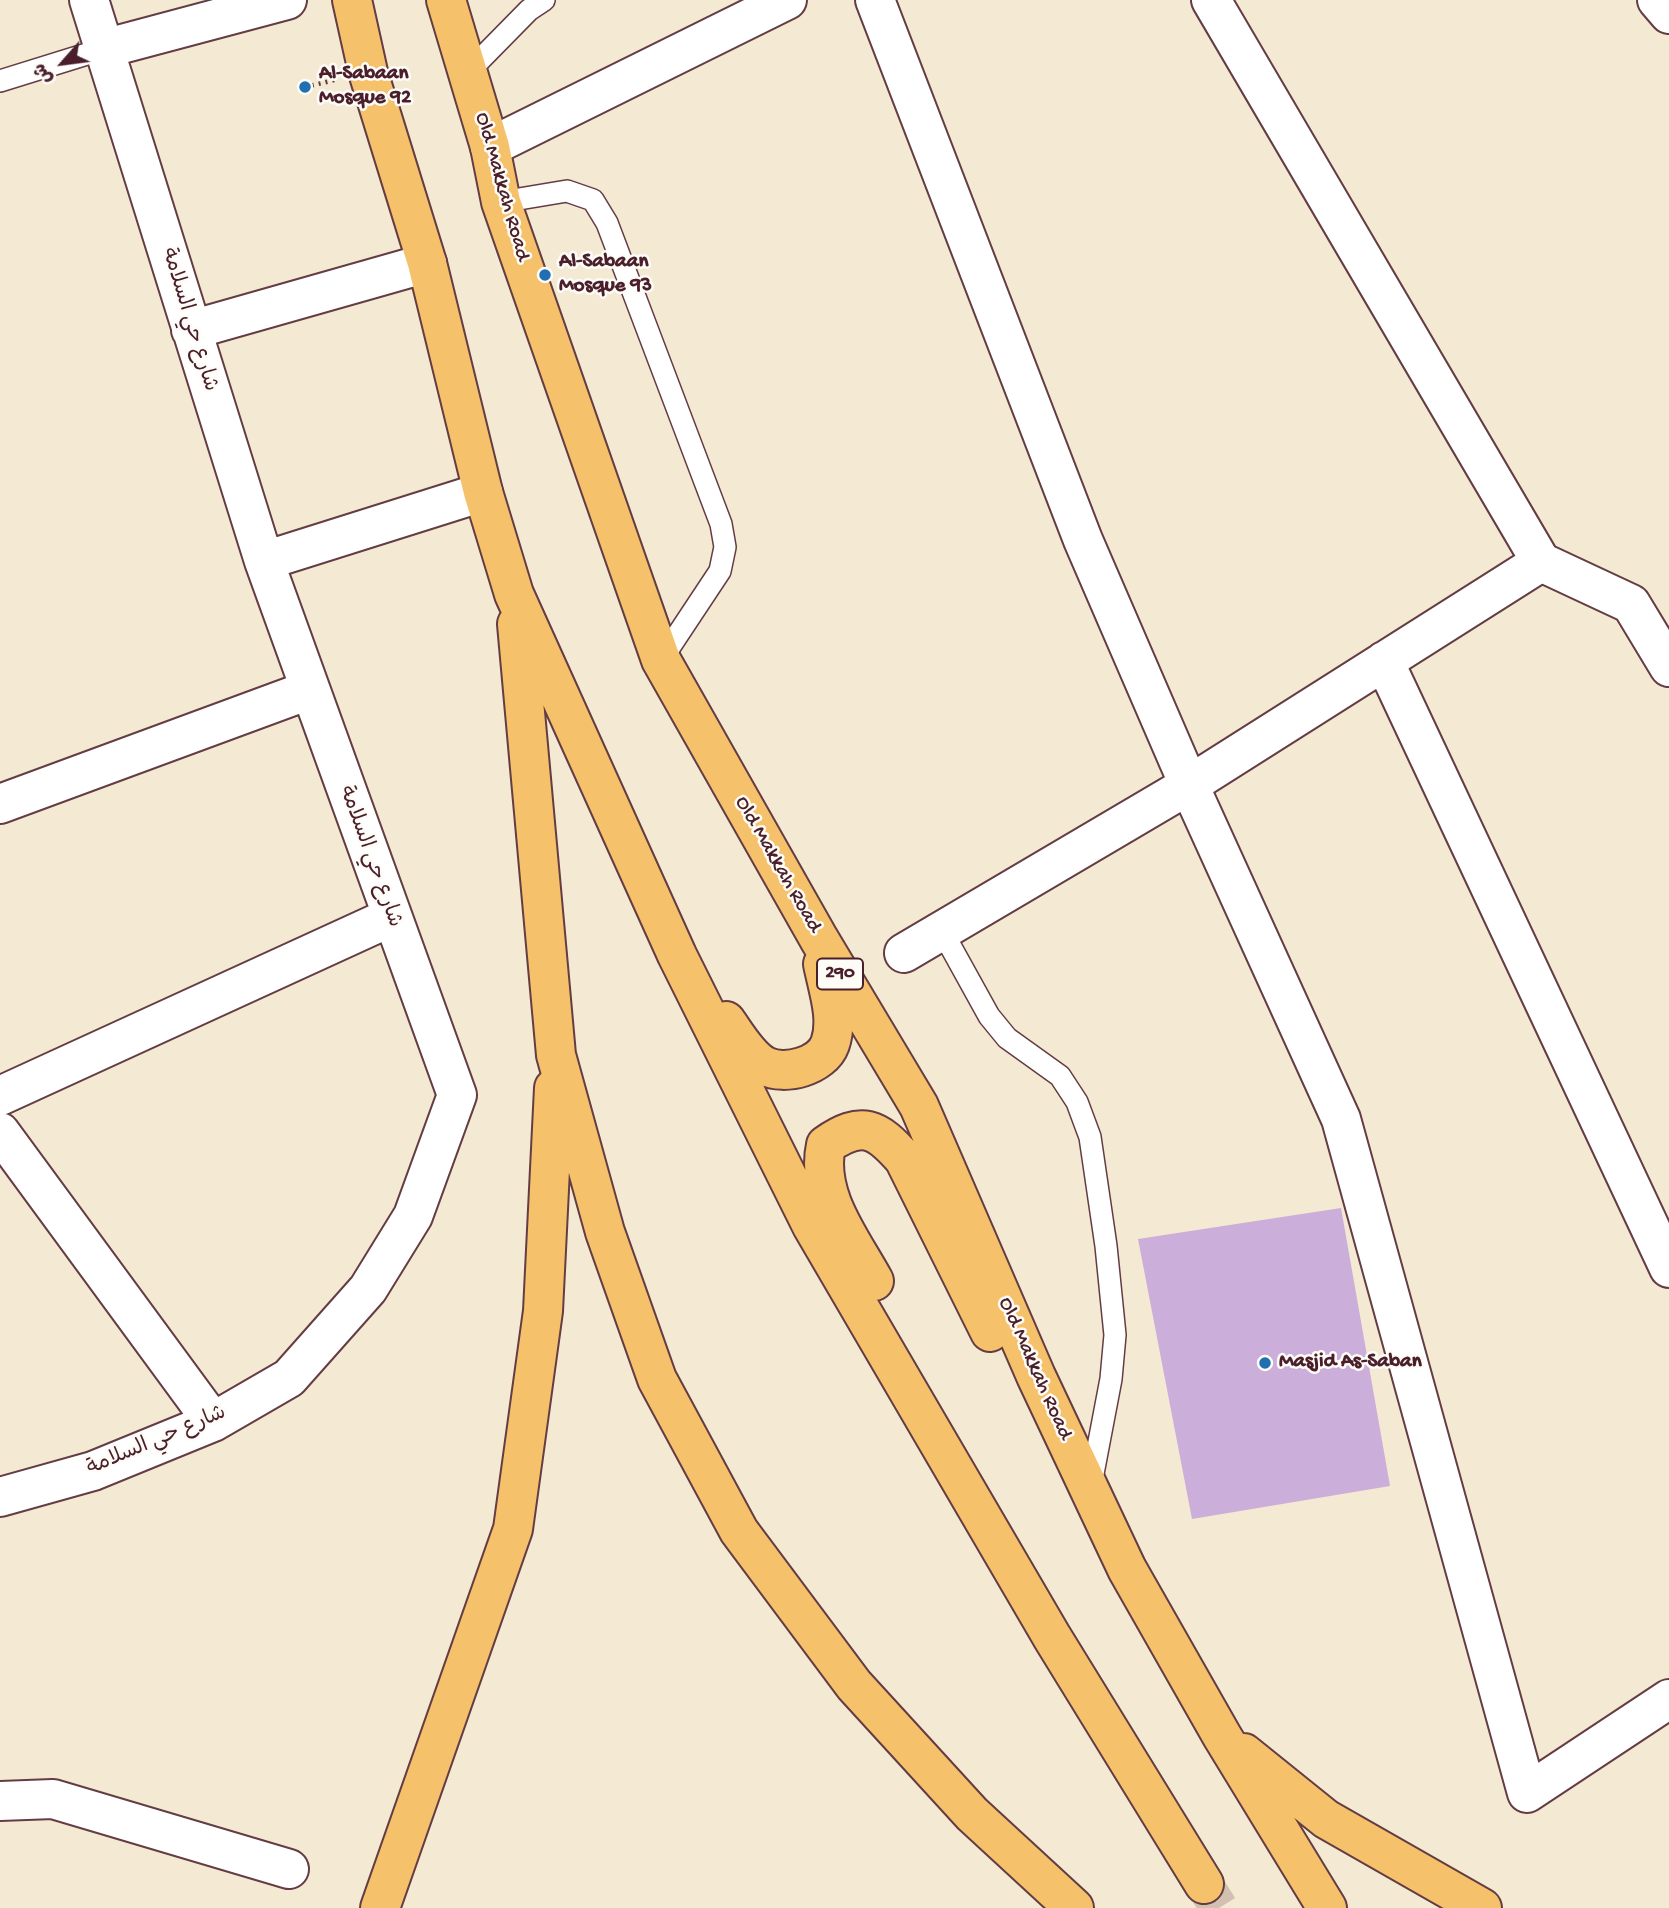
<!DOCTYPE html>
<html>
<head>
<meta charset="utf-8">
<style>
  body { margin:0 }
  #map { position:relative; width:1669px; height:1908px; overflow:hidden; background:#f4e9d2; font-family:"Gochi Hand","Playpen Sans Arabic",sans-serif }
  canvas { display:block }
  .north { position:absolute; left:28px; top:28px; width:70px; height:70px; -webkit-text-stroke:5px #fdfcf7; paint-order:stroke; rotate:242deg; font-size:19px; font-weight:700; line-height:28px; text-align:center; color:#4a1f2b }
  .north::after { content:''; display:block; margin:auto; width:24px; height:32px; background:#4a1f2b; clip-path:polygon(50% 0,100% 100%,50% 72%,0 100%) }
</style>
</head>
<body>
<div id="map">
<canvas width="1669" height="1908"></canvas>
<div class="north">ش</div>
</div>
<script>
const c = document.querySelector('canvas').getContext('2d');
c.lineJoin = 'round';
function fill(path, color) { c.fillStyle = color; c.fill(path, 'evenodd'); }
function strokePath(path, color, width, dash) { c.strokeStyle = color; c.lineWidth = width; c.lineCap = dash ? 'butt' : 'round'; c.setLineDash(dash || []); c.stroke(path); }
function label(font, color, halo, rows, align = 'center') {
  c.font = font + ' "Gochi Hand","Playpen Sans Arabic",sans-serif'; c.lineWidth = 5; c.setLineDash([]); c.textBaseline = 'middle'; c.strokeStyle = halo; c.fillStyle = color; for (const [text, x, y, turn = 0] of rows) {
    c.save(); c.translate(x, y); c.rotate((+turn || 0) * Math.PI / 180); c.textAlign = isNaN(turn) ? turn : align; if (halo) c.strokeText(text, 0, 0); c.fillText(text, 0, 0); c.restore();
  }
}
fill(new Path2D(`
  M1341 1208 1390 1486 1192 1519 1138 1239Z`), '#cbaeda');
strokePath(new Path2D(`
  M1204 1884 1219 1908`), '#d2c1b1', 38, [38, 19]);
const service = new Path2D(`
  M469 71 529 10 544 0
  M0 81 103 49
  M501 202 567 191 593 200 607 223 721 524 725 547 720 571 661 660
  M942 931 989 1016 1007 1038 1060 1076 1077 1102 1090 1137 1106 1246 1115 1335 1111 1379 1091 1484`);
const minor = new Path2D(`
  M875 0 1083 540 1189 785 1341 1119 1527 1793 1669 1699
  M1211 0 1541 562 1631 604 1669 667
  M1657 0 1669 14
  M103 49 287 0
  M490 147 787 0
  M191 330 427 263
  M264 561 483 492
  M1384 661 1669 1268
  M0 804 309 690
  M904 953 1189 785 1541 562
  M0 1096 391 917
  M0 1132 213 1422
  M0 1497 93 1471 213 1422 289 1378 368 1289 413 1216 457 1095 264 561 89 0
  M0 1801 53 1799 289 1869`);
const trunk = new Path2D(`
  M352 0 368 72 427 263 483 492 514 594 677 955 812 1226 1052 1637 1204 1884
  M446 0 490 147 501 202 661 660 819 939 919 1106 1036 1376 1127 1569 1222 1736 1327 1908
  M517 624 556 1055 605 1232 657 1379 739 1531 854 1685 972 1814 1074 1908
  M726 1021C736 1035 749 1058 765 1066 785 1076 822 1066 830 1044 839 1019 828 989 823 964
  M874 1281C851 1239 815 1195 826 1145 862 1120 877 1128 904 1159L990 1332
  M1244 1753 1326 1819 1482 1908
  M380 1908 513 1529 543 1311 554 1088`);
strokePath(service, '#643d44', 24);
strokePath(minor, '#643d44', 42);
strokePath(trunk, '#643d44', 42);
strokePath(new Path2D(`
  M305 87 335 80`), '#643d44', 4.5, [2, 5]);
strokePath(service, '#fff', 21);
strokePath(minor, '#fff', 38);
strokePath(trunk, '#f6c16b', 38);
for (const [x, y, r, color] of [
  [305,87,7,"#1f6fb2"],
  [545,275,7,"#1f6fb2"],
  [1265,1363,7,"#1f6fb2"]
]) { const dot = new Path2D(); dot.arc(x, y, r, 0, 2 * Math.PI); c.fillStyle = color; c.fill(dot); strokePath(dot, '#fdfcf7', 2.5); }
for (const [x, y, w] of [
  [840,974,46]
]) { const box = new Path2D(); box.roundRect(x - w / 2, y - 15.5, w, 31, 5); c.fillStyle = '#fdfcf7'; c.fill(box); strokePath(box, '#4a1f2b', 2); }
label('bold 19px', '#4a1f2b', null, [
  ["290",840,974]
]);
label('bold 21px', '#4a1f2b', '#fdfcf7', [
  ["Al-Sabaan",319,75],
  ["Mosque 92",319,99],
  ["Al-Sabaan",559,263],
  ["Mosque 93",559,287],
  ["Masjid As-Saban",1279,1363]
], 'left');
label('21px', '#4a1f2b', '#fdfcf7', [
  ["Old Makkah Road",501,187,74],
  ["شارع حي السلامة",188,320,73],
  ["شارع حي السلامة",369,857,70],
  ["Old Makkah Road",777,865,60],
  ["Old Makkah Road",1034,1369,66],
  ["شارع حي السلامة",157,1442,-23]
]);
</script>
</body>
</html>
